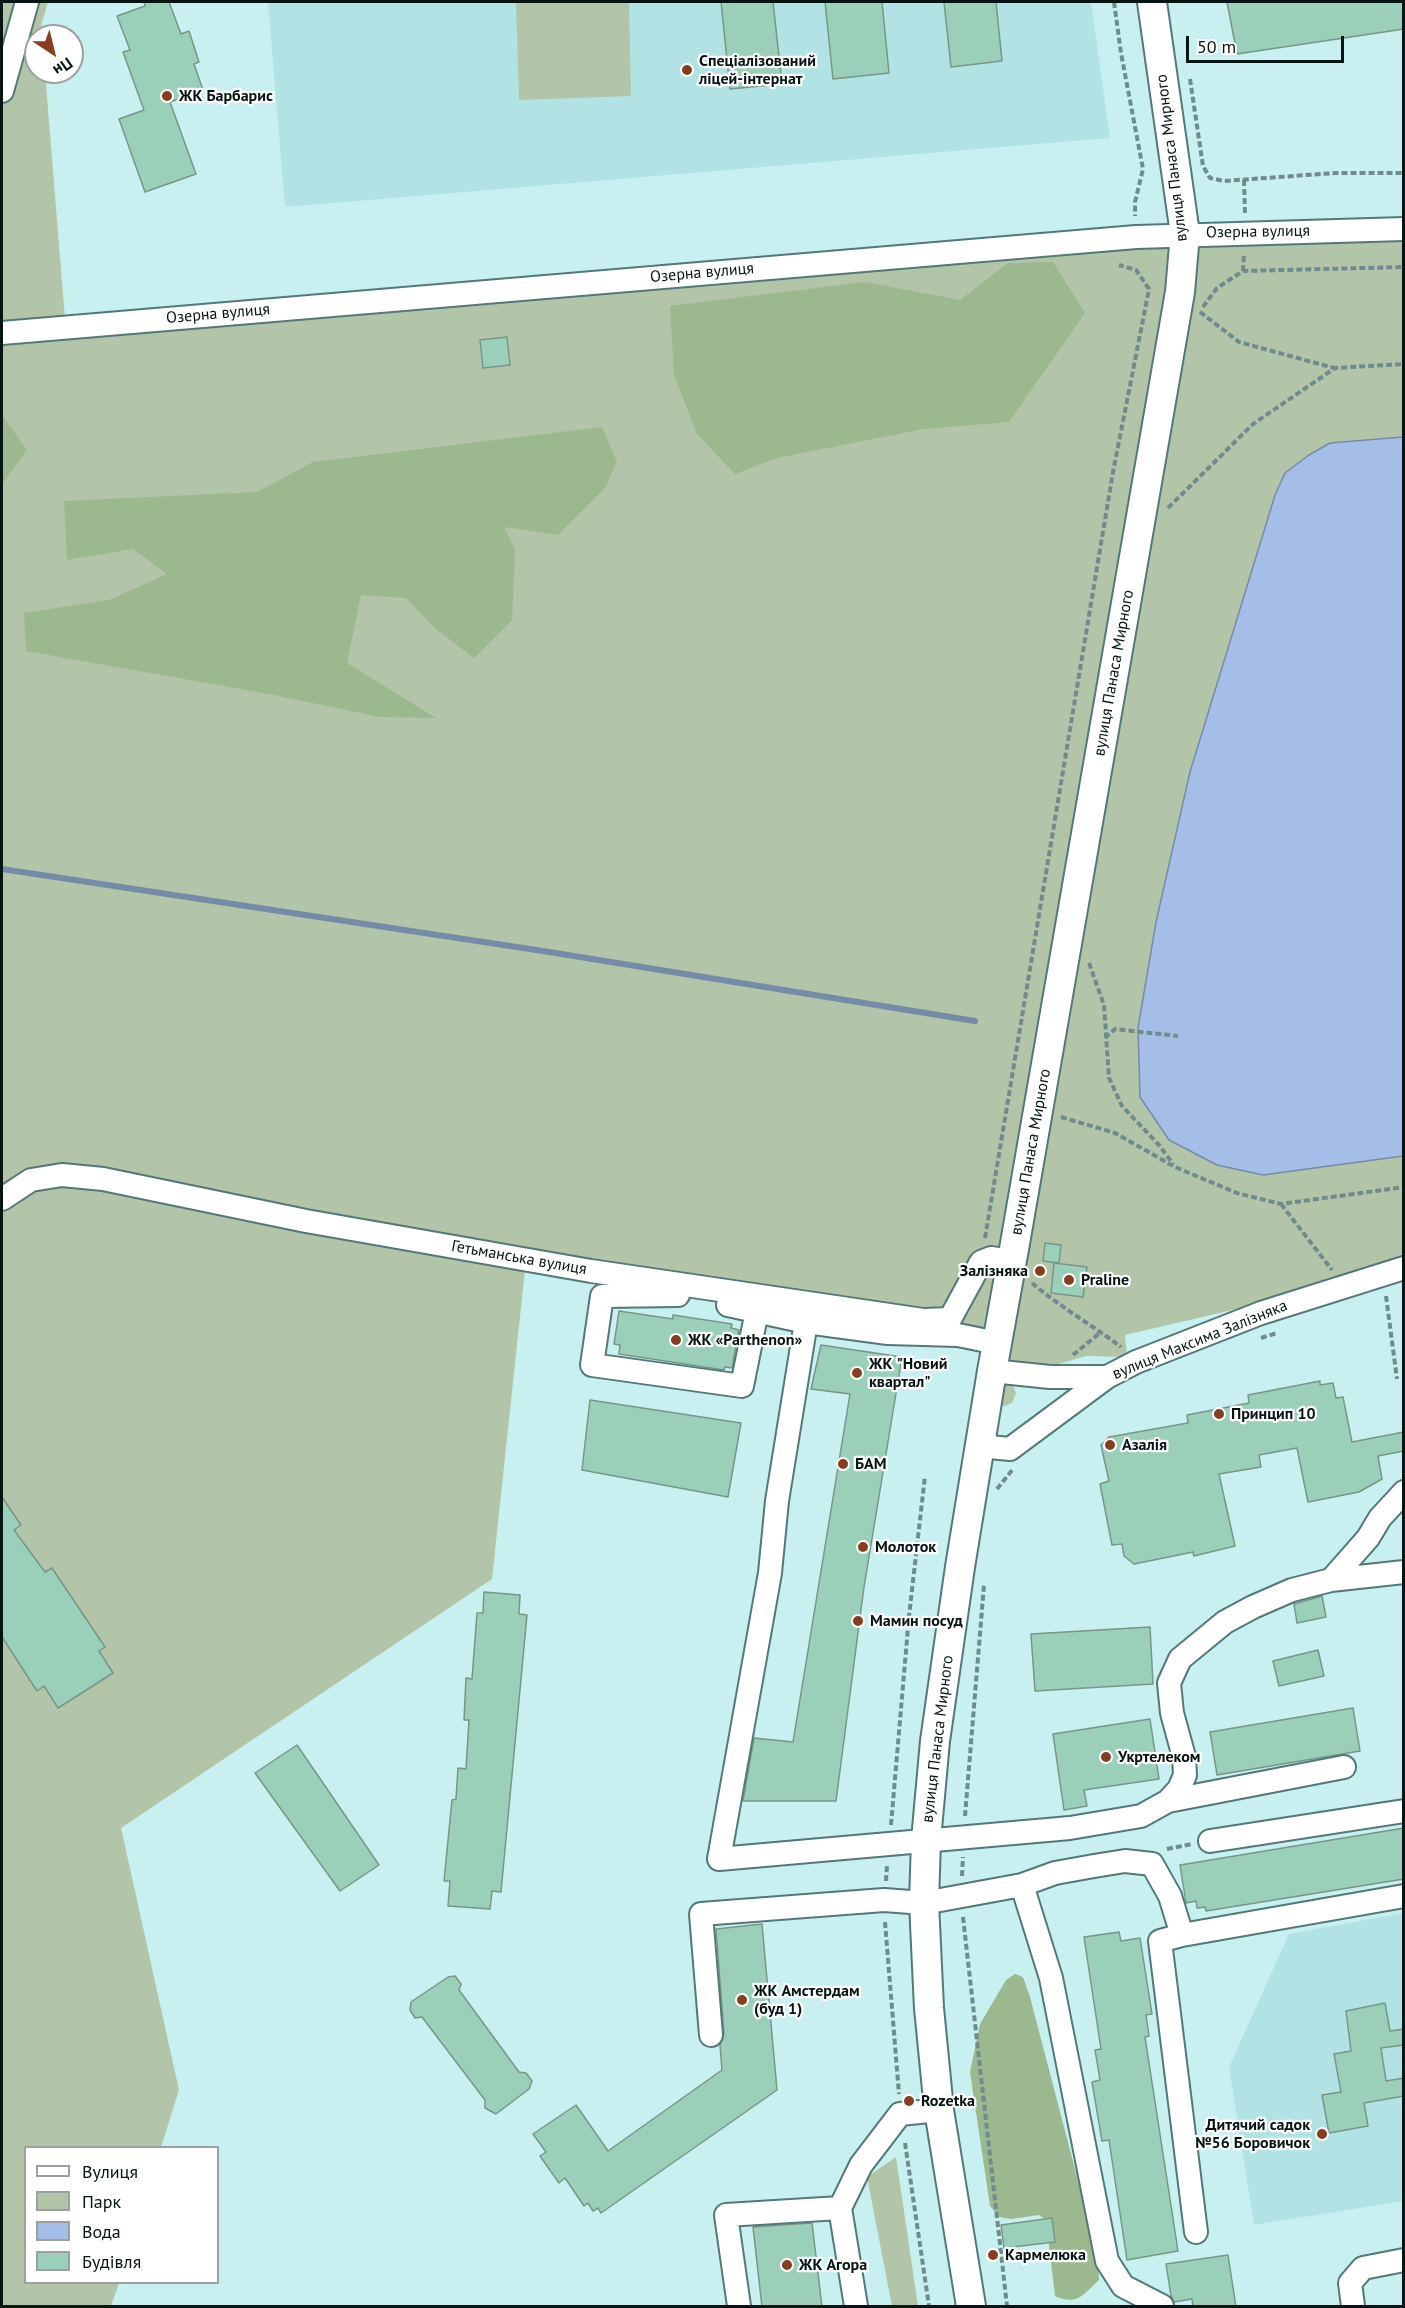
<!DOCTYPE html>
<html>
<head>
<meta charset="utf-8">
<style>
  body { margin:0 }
  #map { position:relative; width:1405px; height:2308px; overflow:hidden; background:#c8f0f0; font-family:"PT Sans",sans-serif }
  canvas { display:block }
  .frame { position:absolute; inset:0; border:3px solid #061414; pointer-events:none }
  .legend { position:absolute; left:24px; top:2146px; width:195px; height:138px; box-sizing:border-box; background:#fff; border:2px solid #9ba1a1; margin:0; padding:8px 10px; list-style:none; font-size:18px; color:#061414 }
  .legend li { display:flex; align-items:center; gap:12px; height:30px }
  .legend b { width:30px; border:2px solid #9ba1a1 }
  .north { position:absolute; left:24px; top:24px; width:60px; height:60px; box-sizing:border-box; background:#fff; border:2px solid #9ba1a1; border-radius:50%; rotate:145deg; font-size:16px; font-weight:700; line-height:24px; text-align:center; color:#061414 }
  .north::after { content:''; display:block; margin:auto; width:21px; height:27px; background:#863d20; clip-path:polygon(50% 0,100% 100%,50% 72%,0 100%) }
  .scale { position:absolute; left:1186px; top:36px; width:158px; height:27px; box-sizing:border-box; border:3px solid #061414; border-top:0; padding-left:8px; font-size:18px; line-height:21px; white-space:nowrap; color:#061414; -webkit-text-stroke:4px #fff; paint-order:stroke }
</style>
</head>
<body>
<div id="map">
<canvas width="1405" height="2308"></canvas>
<div class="frame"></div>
<ul class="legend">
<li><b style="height:8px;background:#fff"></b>Вулиця</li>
<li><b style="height:16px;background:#b2c5a9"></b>Парк</li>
<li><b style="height:16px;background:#a5bee8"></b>Вода</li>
<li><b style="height:16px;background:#9ad0b9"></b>Будівля</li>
</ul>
<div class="north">Пн</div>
<div class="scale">50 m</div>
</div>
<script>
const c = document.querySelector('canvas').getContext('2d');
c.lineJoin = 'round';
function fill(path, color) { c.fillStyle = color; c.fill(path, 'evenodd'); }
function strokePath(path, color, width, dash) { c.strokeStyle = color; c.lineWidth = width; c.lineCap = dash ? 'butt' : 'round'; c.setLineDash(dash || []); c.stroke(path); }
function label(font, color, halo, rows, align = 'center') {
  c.font = font + ' "PT Sans",sans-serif'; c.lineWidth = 4.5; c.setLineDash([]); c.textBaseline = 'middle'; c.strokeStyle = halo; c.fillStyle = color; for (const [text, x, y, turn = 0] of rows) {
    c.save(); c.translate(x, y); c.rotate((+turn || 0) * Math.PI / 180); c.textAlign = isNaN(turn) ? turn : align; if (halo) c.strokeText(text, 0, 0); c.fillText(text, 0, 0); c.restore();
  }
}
fill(new Path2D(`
  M268 2H1091L1110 138 285 207Z
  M1403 1913V2201L1254 2225 1229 2067 1289 1934Z`), '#b2e3e4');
fill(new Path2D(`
  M2 2H48L41 26 42 36H36V72H45L65 319 2 324Z
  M516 2H629L631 96 519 100Z
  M1403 239V1258L1258 1304 1125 1335 1127 1357 1086 1356 1042 1369 1007 1361 1194 243Z
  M1174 244 989 1332 527 1251 492 1579 121 1828 179 2090 161 2147 26 2148V2282L119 2283 111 2306H2V342Z
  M1002 1383 1013 1386 1016 1393 1012 1403 1005 1406 998 1404Z
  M896 2157 918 2306H892L867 2177Z`), '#b2c5a9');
fill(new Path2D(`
  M1053 262 1085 313 1009 422 924 429 777 458 735 474 697 434 674 375 670 306 865 282 960 300 1008 263Z
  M2 415 27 450 2 484Z
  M602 427 617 462 605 488 558 535 504 527 515 549 512 620 474 658 436 629 406 598 361 595 347 663 436 718 380 717 269 694 26 651 24 613 109 600 167 574 133 549 67 560 64 501 257 492 313 462Z
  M1015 1974 1023 1977 1030 1997 1098 2257 1099 2280C1083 2295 1077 2306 1055 2296L1046 2220 1039 2215 1011 2219 999 2217 990 2206 970 2072 980 2024 1006 1980Z`), '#9cb88e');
const water = new Path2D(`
  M1403 437V1156L1263 1175 1217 1165 1169 1140 1140 1097 1138 1028 1156 922 1190 772 1275 495 1285 473 1309 455 1330 443Z`);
fill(water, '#a5bee8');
strokePath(water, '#758ba8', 1.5);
strokePath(new Path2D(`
  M2 869 543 951 975 1021`), '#758ba8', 6);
const building = new Path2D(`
  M144 2H169L181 34 189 31 199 62 194 64 203 90 170 102 196 174 145 192 119 119 144 110 123 52 130 50 117 16 145 6Z
  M721 2H773L782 84 730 89Z
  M825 2H882L889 73 833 79Z
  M944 2H996L1002 61 951 67Z
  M1227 2H1404V29L1237 54Z
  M507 337 510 365 483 368 480 340Z
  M1045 1243 1061 1245 1059 1263 1043 1261Z
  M1054 1263 1087 1267 1083 1297 1051 1293Z
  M619 1311 673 1319V1315L732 1324 731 1328 739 1330 732 1368 725 1367 724 1370 619 1354 620 1345 614 1344Z
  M821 1345 902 1357 864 1587 836 1801H743L754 1738 793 1742 850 1394 811 1389Z
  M1320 1381V1385L1333 1383 1336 1398 1343 1397 1352 1442 1404 1432V1451L1378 1456 1382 1479 1359 1492 1308 1502 1297 1448 1259 1455 1261 1467 1219 1474 1235 1546 1194 1556 1193 1552 1134 1564 1124 1556 1122 1544 1112 1545 1100 1484 1109 1481 1101 1445 1109 1437 1188 1423 1187 1415 1249 1403 1248 1395Z
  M590 1400 741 1423 728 1497 582 1470Z
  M2 1497 21 1525 14 1530 45 1572 52 1568 105 1647 99 1651 113 1673 58 1708 44 1686 37 1691 2 1637Z
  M484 1592 520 1595 519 1614 527 1615 501 1892 492 1891 490 1909 448 1906 450 1881H444L452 1800 456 1799 458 1768 466 1769 469 1720H464L466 1678 472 1679 477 1613H483Z
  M1322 1596 1326 1617 1297 1623 1294 1604Z
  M1150 1627 1153 1684 1035 1691 1031 1634Z
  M1318 1650 1324 1676 1279 1686 1273 1661Z
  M1353 1708 1360 1751 1217 1775 1210 1732Z
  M1150 1719 1159 1779 1084 1790 1087 1806 1064 1810 1053 1734Z
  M297 1745 379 1865 340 1891 255 1773Z
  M1404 1828V1879L1206 1911 1205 1907 1197 1908 1196 1901 1186 1903 1180 1865Z
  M762 1924 777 2090 601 2213 598 2208 593 2211 588 2203 584 2206 565 2178 559 2183 540 2156 546 2152 533 2134 576 2105 608 2151 722 2070 720 2045 724 2034 716 1929Z
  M1119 1932 1121 1941 1140 1938 1152 2014 1146 2015 1149 2036 1145 2037 1178 2251 1127 2260 1109 2140 1102 2141 1092 2082 1100 2080 1095 2050 1101 2049 1084 1937Z
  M455 1976 461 1984 459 1990 519 2072 526 2073 532 2081 529 2089 496 2114 485 2108V2100L422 2017 415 2018 410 2010 411 2002 448 1977Z
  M1385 2003 1390 2031 1404 2029V2045L1381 2048 1386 2081 1404 2078V2096L1364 2103 1368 2126 1329 2133 1322 2095 1341 2092 1334 2054 1351 2051 1346 2011Z
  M1052 2218 1055 2242 1004 2248 1001 2225Z
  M812 2223 822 2307H762L753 2227Z
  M1228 2255 1236 2307H1193L1192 2299 1174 2302 1171 2296 1166 2264Z`);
fill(building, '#9ad0b9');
strokePath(building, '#779688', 1.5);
const minor = new Path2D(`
  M2 91 27 2
  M2 333 1136 237 1404 229
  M2 1199 31 1180 62 1175 103 1179 306 1221 591 1271 923 1320 950 1319 981 1262 991 1258 1012 1261
  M678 1295 602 1296 592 1365 742 1386 757 1311
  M728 1305 806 1322
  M997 1343 958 1335 888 1333 806 1322 777 1501 770 1573 719 1859 1070 1828 1141 1816 1168 1801 1179 1789 1185 1775 1184 1757 1172 1713 1169 1683 1180 1659 1225 1622 1253 1607 1292 1590 1331 1580 1404 1572
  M992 1371 1050 1377H1107
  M979 1446 1010 1449 1107 1377 1136 1362 1261 1313 1404 1268
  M1331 1580 1368 1538 1380 1518 1404 1492
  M1168 1801 1344 1767
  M1210 1841 1404 1811
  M1022 1885 1051 1978 1107 2261 1123 2286 1162 2306
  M1182 1935 1404 1896
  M711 2035 701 1914 884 1900 924 1903 1022 1885 1055 1873 1094 1866 1125 1861 1152 1864 1170 1896 1182 1935 1160 1941 1196 2232
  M840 2208 856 2306
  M739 2306 726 2215 840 2208 861 2165 900 2114 939 2110
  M1353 2306 1350 2283 1363 2268 1404 2260`);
const major = new Path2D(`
  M971 2306 939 2110 929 2008 924 1903 926 1840 935 1741 960 1567 992 1371 1014 1249 1180 292 1185 234 1152 2`);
strokePath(minor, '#547878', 26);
strokePath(major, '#547878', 32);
strokePath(new Path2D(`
  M1114 2 1121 53 1143 169 1135 202V216
  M1190 79 1203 166 1210 178 1224 181 1335 173H1404
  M1244 180 1245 213
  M1243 271 1244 254
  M1203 307 1217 288 1243 271 1404 267
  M1200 312 1239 342 1334 368
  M1168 508 1253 424 1335 368 1404 364
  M1089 963 1104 1005 1109 1078 1122 1106 1159 1145 1173 1164
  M1105 1038 1115 1029 1178 1036
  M1061 1117 1115 1133 1175 1167 1237 1193 1281 1204 1404 1187
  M1281 1204 1332 1270
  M985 1238 1113 472 1149 289 1136 270 1119 265
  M1032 1283C1060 1307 1092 1325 1121 1347
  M1386 1296 1397 1379
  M1261 1338 1277 1333
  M1073 1355 1101 1332
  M997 1489 1013 1469
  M965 1816 984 1585
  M891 1825 909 1616 925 1476
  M1167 1849 1192 1844
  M962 1876 963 1857
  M886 1881 887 1865
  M963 1917 1007 2306
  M885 1922 899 2094
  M905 2143 929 2306`), '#6f8b8b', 4, [6, 3]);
strokePath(minor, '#fff', 22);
strokePath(major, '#fff', 28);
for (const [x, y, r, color] of [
  [687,70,6,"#863d20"],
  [167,96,6,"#863d20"],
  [1040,1271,6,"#863d20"],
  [1069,1280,6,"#863d20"],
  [676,1340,6,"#863d20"],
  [857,1373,6,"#863d20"],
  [1219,1414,6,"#863d20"],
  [1110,1445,6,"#863d20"],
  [843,1464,6,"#863d20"],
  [863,1547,6,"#863d20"],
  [858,1621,6,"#863d20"],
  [1106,1757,6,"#863d20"],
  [742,2000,6,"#863d20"],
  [909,2101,6,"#863d20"],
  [1322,2134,6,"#863d20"],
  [993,2255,6,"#863d20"],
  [787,2265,6,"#863d20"]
]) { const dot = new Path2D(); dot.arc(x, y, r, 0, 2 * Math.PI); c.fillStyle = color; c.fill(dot); strokePath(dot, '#fff', 2); }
label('bold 16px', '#061414', '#fff', [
  ["Спеціалізований",699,61],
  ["ліцей-інтернат",699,79],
  ["ЖК Барбарис",179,96],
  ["Залізняка",1028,1271,"right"],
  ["Praline",1081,1280],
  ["ЖК «Parthenon»",688,1340],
  ["ЖК \"Новий",869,1364],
  ["квартал\"",869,1382],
  ["Принцип 10",1231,1414],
  ["Азалія",1122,1445],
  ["БАМ",855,1464],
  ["Молоток",875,1547],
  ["Мамин посуд",870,1621],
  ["Укртелеком",1118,1757],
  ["ЖК Амстердам",754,1991],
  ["(буд 1)",754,2009],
  ["Rozetka",921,2101],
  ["Дитячий садок",1310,2125,"right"],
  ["№56 Боровичок",1310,2143,"right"],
  ["Кармелюка",1005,2255],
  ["ЖК Агора",799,2265]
], 'left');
label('16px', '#061414', '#fff', [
  ["вулиця Панаса Мирного",1172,158,-97],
  ["Озерна вулиця",1258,232,-1],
  ["Озерна вулиця",702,273,-5],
  ["Озерна вулиця",218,314,-5],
  ["вулиця Панаса Мирного",1114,673,-80],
  ["вулиця Панаса Мирного",1031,1152,-80],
  ["Гетьманська вулиця",519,1258,10],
  ["вулиця Максима Залізняка",1200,1340,-22],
  ["вулиця Панаса Мирного",938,1739,-83]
]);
</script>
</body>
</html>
